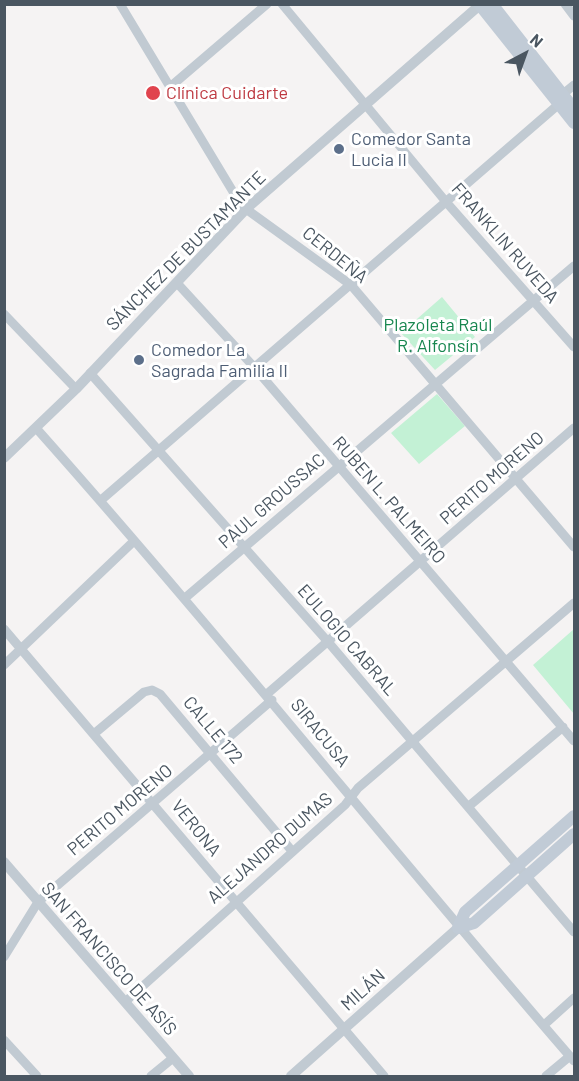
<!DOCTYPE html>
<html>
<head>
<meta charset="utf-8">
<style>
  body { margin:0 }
  #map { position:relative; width:579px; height:1081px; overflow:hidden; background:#f5f3f3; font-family:Barlow,sans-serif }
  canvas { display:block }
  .frame { position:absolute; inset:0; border:6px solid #4a5661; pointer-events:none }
  .north { position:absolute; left:495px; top:24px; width:60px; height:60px; -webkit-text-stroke:4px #fff; paint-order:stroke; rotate:41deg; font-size:16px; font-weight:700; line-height:24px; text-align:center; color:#4a5661 }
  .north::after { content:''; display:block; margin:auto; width:21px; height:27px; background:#4a5661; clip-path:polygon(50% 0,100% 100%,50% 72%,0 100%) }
</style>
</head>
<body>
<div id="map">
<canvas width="579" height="1081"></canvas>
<div class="frame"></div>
<div class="north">N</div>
</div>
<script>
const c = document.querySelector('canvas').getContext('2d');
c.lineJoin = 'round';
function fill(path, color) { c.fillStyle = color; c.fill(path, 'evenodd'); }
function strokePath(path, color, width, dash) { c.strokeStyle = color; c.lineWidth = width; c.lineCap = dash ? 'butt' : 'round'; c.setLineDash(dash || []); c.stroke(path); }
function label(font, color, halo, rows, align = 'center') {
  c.font = font + ' Barlow,sans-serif'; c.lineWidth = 6; c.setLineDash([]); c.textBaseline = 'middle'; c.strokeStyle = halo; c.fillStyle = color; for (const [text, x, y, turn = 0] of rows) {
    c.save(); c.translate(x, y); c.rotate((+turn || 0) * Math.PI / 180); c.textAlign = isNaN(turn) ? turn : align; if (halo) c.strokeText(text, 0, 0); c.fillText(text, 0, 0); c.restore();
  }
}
fill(new Path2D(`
  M442 297 475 337 435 370 401 333Z
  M437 394 465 426 419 464 391 433Z
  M574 629V714L533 665Z`), '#c3f1d5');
strokePath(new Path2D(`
  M120 4 235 195 246 209 351 285 574 547
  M282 4 447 203 574 347
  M565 4 574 16
  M170 87 267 4
  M177 283 254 367 574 741
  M4 314 76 389
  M90 373 329 643 574 932
  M36 428C220 635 393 852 574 1061
  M100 501 559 104 563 94 574 85
  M185 598 574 266
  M4 629 384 1076
  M4 665 134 541
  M267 694 574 428
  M95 733 144 692 152 690 160 694 292 851
  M469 806 563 727
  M4 957 38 902 272 700
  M125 1002 345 805 358 788 574 603
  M544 1025 574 998
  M4 1040 37 1076
  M151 1076 173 1058
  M546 1076 570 1056`), '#c1cad2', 9);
strokePath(new Path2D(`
  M4 458 76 389 246 209 481 4
  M4 862 189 1076
  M291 1076 458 928`), '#c1cad2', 10);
strokePath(new Path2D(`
  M479 4 574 123
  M492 4 574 109
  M458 928 465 912 574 816
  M458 928 474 923 574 834`), '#c1cbd6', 12);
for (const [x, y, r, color] of [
  [153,93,8,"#e0444e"],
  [339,149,6,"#5c6f8a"],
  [139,360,6,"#5c6f8a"]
]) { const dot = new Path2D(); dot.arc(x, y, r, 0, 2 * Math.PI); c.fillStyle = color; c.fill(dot); strokePath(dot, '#fff', 2); }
label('18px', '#be3a42', '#fff', [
  ["Clínica Cuidarte",166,93]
], 'left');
label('18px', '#4e5e75', '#fff', [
  ["Comedor Santa",351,139],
  ["Lucia II",351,160],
  ["Comedor La",151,350],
  ["Sagrada Familia II",151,371]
], 'left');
label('18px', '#4a5661', '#fff', [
  ["FRANKLIN RUVEDA",505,243,49],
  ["SÁNCHEZ DE BUSTAMANTE",186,251,-45],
  ["CERDEÑA",335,255,39],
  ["PERITO MORENO",492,478,-41],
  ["RUBEN L. PALMEIRO",389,500,49],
  ["PAUL GROUSSAC",272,501,-41],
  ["EULOGIO CABRAL",347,640,49],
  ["CALLE 172",213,730,50],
  ["SIRACUSA",320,733,51],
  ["PERITO MORENO",120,810,-40],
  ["VERONA",196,828,51],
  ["ALEJANDRO DUMAS",270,848,-41],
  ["SAN FRANCISCO DE ASÍS",109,959,49],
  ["MILÁN",363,990,-42]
]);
label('18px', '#17864f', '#fff', [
  ["Plazoleta Raúl",438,325],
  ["R. Alfonsín",438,346]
]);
</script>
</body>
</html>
